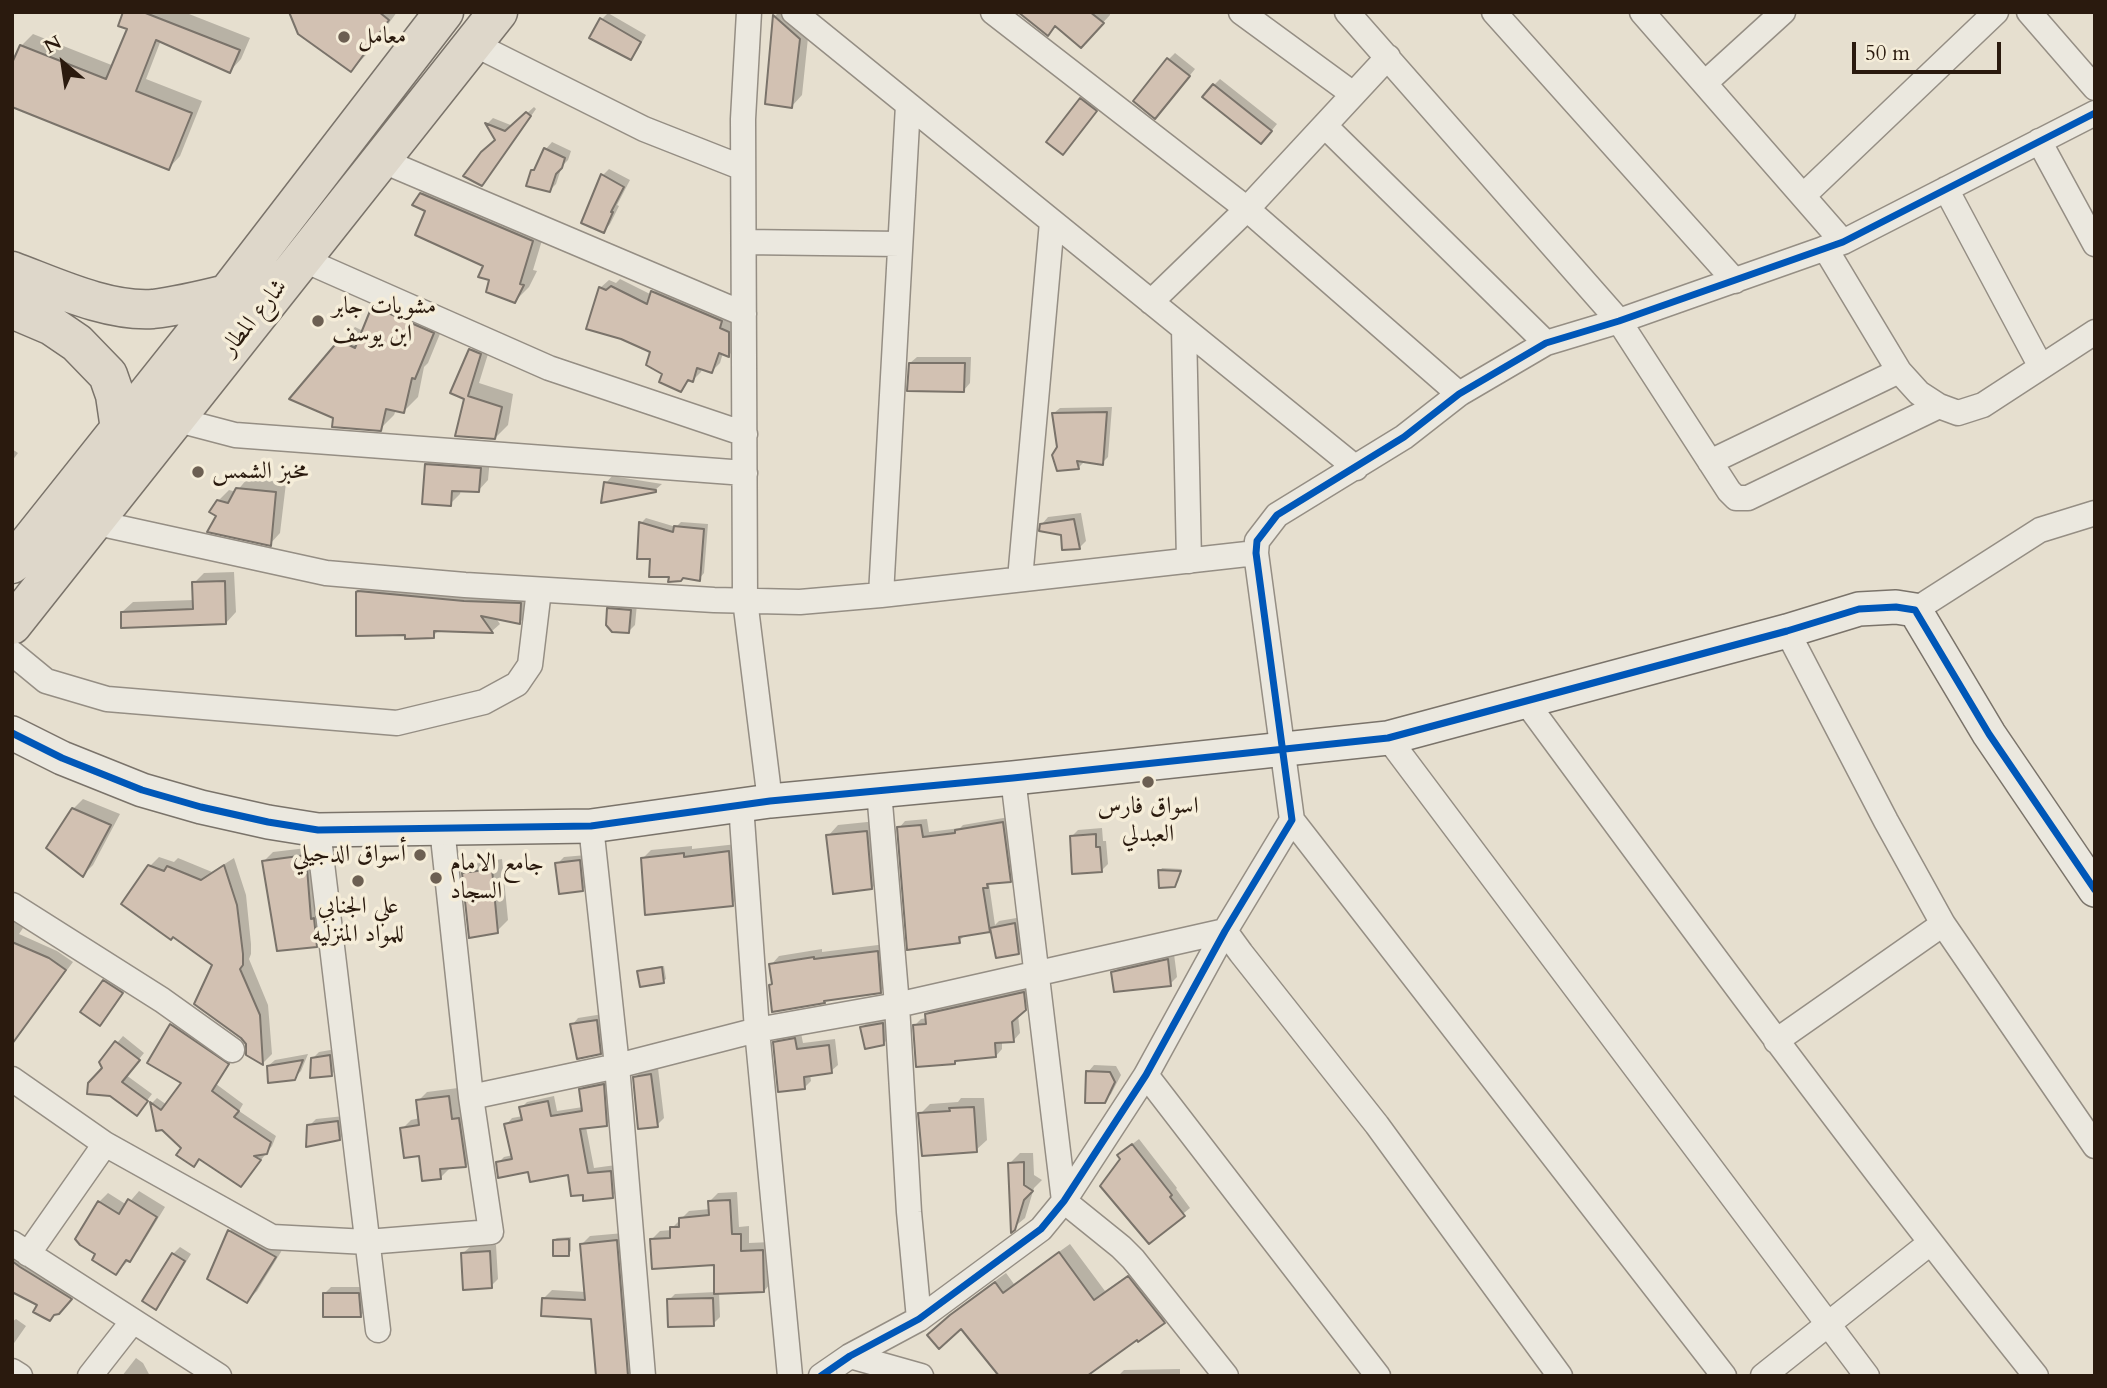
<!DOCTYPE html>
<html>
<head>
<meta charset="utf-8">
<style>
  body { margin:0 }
  #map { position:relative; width:2107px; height:1388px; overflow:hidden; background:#e6dfcf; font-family:Cardo,serif }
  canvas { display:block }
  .frame { position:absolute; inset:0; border:14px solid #2a1a0e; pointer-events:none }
  .north { position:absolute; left:28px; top:28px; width:70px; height:70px; -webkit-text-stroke:5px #f5edd9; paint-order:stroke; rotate:331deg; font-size:19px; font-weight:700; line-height:28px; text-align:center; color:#2a1a0e }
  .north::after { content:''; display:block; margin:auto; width:24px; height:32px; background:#2a1a0e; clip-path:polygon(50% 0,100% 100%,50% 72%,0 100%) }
  .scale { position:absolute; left:1852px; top:42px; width:149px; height:32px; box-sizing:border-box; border:4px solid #2a1a0e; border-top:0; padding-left:9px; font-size:21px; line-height:24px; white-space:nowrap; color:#2a1a0e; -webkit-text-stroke:5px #f5edd9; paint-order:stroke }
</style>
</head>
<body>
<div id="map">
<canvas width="2107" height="1388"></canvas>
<div class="frame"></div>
<div class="north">N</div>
<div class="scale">50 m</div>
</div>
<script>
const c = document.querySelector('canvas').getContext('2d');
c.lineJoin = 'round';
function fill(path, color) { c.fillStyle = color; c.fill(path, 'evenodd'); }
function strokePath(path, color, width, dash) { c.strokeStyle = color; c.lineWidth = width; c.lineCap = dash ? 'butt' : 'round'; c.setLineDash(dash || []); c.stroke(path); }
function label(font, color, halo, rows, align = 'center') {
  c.font = font + ' Cardo,Amiri,serif'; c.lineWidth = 7; c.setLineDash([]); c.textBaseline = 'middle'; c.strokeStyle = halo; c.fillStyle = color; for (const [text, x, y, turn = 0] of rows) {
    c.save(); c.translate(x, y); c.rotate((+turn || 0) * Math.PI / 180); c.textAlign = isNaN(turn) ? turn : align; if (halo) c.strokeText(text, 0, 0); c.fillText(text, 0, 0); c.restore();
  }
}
fill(new Path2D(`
  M125 12H184L250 38 241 59 230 71 161 40 146 79 202 101 180 156 169 168 21 46 33 34 114 66 129 28Z
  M291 12H397L365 56 351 70Z
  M779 12H791L809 28 802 95 792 106 767 102 775 16Z
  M1032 12H1110V15L1087 40Z
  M608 13 646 35 637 51 630 58 601 20Z
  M1175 53 1195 69 1162 110 1169 59Z
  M1220 79 1277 124 1268 135 1214 85Z
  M1087 93 1102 104 1069 146 1081 99Z
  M534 107 536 109 488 177 496 140 487 124 493 118 513 126Z
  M552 142 571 151 568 160 562 166 556 184 550 190 532 171 538 165 546 149Z
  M609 169 630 180 617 205 619 206 610 224 604 231 603 175Z
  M435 180 546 227 533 270 537 271 529 287 515 301 491 279 485 265 427 211 421 194Z
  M620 279 652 295 661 284 737 323V347L729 355 723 353 720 363 712 371 702 368 701 372 693 380 690 379 681 390 664 373 652 351 600 288 609 280 616 283Z
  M387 293 446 319 428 363 424 367 418 397 404 411 396 410 394 415 380 429 341 342 355 327 363 331 373 307Z
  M483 338 492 341 479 383 513 394 508 425 495 438 466 398 471 350Z
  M917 357H971L970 383 964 390 910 363Z
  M1112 407 1108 457 1102 463 1084 462 1078 468 1059 447 1054 413 1060 408Z
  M12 449 18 453 12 461Z
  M437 454 490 458 488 480 478 491 461 489 460 494 450 504 427 465Z
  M612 476 662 484 655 490 606 483Z
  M248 478 286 483 280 533 270 544 218 501 229 490 236 492Z
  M1081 513 1086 541 1079 548 1062 533 1042 524 1048 517Z
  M646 518 676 527 681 522 708 524 704 573 699 579 671 575 652 557 641 523Z
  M234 572 236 612 226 623 122 612 133 602 194 600V583L204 573Z
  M366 584 528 596 527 615 519 623 495 617 500 624 492 631 440 629 433 636 358 592Z
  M616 603 637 604 635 625 629 631 609 609Z
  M83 799 120 814 93 865 83 875 73 809Z
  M1009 817 1016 874 1010 880 989 884 995 925 999 921 1022 917 1025 945 1018 952 998 956 992 927 989 931 966 934 959 941 899 828 905 821 927 819 929 832 960 828 963 825Z
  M877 821 882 877 872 888 828 836 838 825Z
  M1102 828 1103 841H1106L1108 864 1101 871 1072 836 1078 830Z
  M737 844 741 895 732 904 642 859 651 850 692 846V849Z
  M315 847 325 936 316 945 264 861 273 852Z
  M586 855 589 883 582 890 557 864 564 857Z
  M159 857 174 862 178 858 212 872 234 858 246 895 251 944V954L249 959 268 1005 272 1054 263 1063 247 1044 214 964 149 867Z
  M502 859 508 920 497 931 464 874 474 864Z
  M1162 868 1182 869 1178 882 1175 885 1160 871Z
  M12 920 23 928 19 934 57 951 73 962 12 1044Z
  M886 944 889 983 880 991 826 999 824 1001 771 985 773 982 771 965 779 956 822 949V952Z
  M1174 954 1177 977 1170 984 1113 973 1120 966Z
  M664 966 666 979 663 981 639 972 642 969Z
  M111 975 128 986 106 1017 104 981Z
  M1030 986 1032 1001 1018 1015 1020 1033 1014 1040 1002 1041V1049L996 1056 957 1059 954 1062 915 1025 921 1019 927 1018V1015L933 1008Z
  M603 1014 607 1046 600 1053 572 1025 578 1018Z
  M889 1017 890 1037 884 1043 862 1027 869 1021Z
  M177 1020 234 1058 216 1084 243 1104 239 1111 276 1136 272 1146 246 1179 201 1158 194 1164 183 1148 162 1128 157 1129 152 1103 157 1098 167 1105 184 1083 172 1025Z
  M801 1033 803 1043 835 1039 838 1065 831 1071 810 1074 811 1081 804 1088 775 1043 782 1036Z
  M123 1036 144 1053 126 1075 152 1094 142 1107 101 1062Z
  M336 1049 338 1067 332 1074 312 1059 319 1052Z
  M308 1054 301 1071 294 1078 268 1066 275 1060Z
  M1094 1065 1116 1066 1121 1075 1111 1094 1104 1101 1088 1072Z
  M658 1068 664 1118 657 1125 635 1078 641 1071Z
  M609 1079 612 1119 606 1125 586 1127 594 1168 616 1165 618 1190 612 1196 570 1172 530 1170 498 1163 504 1157 513 1155 506 1125 512 1118 523 1116 521 1108 527 1102 554 1096 557 1111 583 1107 581 1090 587 1084Z
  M458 1088 475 1156 466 1166 450 1168 441 1177 402 1129 411 1120 420 1118 418 1101 427 1092Z
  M961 1098H984L987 1140 976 1150 920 1114 930 1104 958 1102Z
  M344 1116 346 1132 339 1139 309 1126 316 1119Z
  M1139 1139 1177 1188 1176 1189 1190 1208 1150 1241 1122 1159 1126 1149Z
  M1020 1153H1033L1034 1175 1042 1180 1034 1188 1025 1218 1012 1229 1009 1164Z
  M139 1191 165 1207 138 1251 116 1273 97 1254 99 1202 108 1193 127 1205Z
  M737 1192 739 1227 749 1226V1243L771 1242 772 1282 764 1291 719 1292 720 1317 713 1324 669 1300 675 1294 716 1292 715 1263 652 1239 660 1231 672 1230V1228L689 1211 710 1209V1201L718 1193Z
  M239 1221 284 1247 257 1291 247 1301 209 1278 230 1231Z
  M624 1233 636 1370 630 1376H597L593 1317 544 1298 552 1290 586 1292 582 1244 590 1236Z
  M571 1237V1251L568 1254 554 1240 557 1238Z
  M1070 1244 1105 1291 1139 1267 1174 1312 1164 1322 1137 1337 1087 1374H1096V1376H1001L962 1326 939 1325 962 1305 1006 1273 1014 1284Z
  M496 1245 498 1279 491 1286 463 1253 470 1247Z
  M180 1247 191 1254 162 1301 155 1307 173 1254Z
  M12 1250 77 1292 56 1313 12 1290Z
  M331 1287H365L367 1309 361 1315 324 1294Z
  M16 1319 26 1326 12 1346V1322Z
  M136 1358 143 1363 150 1376H122Z
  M1180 1369V1376H1118L1124 1370Z`), '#0003');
const building = new Path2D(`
  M123 12H143L240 50 230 73 156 40 136 91 192 113 169 170 12 107V63L20 45 106 79 127 29 118 26Z
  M289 12H379L389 20 351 72 298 34Z
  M1018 12H1090L1104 23 1081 48 1055 26 1048 36Z
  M773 15 800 39 792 108 765 104Z
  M600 18 641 42 631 60 589 38Z
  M1167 58 1190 76 1155 119 1133 101Z
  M1213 84 1272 131 1261 144 1202 97Z
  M1080 98 1097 111 1063 155 1046 142Z
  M526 112 531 116 482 186 463 176 481 152 495 140 485 123 505 131Z
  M544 148 565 158 562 168 556 174 550 192 526 186 531 170H534Z
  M601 174 624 187 611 212H613L604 233 581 223Z
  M420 193 533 241 520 284 524 285 515 303 486 292 489 280 478 277 483 266 415 235 425 211 412 205Z
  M611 286 647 304 651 291 722 321 720 328 729 332V357L719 353 712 373 697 368 693 382 688 380 681 392 659 382 662 374 646 365 650 352 621 339 586 329 599 287 606 290Z
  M372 306 434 333 415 379 412 378 404 413 386 409 381 431 332 427 333 418 289 399 339 340 355 348Z
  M469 349 481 354 468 396 502 407 495 439 455 436 464 399 450 393Z
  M909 363H965L964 392 907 391Z
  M1107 412 1103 465 1077 461 1079 469 1057 471 1052 455 1057 447 1052 413Z
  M425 464 481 468 479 492 452 491 451 506 422 504Z
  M604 482 656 490V492L601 503Z
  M236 488 276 492 271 546 207 532 216 516 209 512 217 500 228 503Z
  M1074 519 1080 549 1062 550 1061 535 1039 531 1040 524Z
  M639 522 673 532 674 526 704 529 700 581 683 578 681 581 668 582 669 577H649L650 559H637Z
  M225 581 226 624 121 628V612L193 609 192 582Z
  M358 591 464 601 521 603 520 624 481 616 493 633 434 631V638L405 639V635L356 636V592Z
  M607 608 631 610 629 633 612 632 606 625Z
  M72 808 111 825 83 877 46 848Z
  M1003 822 1011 882 987 884 988 888H983L990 932 959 937 960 943 907 950 897 827 921 825 923 837 955 833V830Z
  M867 831 872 889 833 894 826 835Z
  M1096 834V847H1100L1102 872 1072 874 1070 836Z
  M729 851 733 906 645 915 641 858 684 853V857Z
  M306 855 311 919 314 918 317 947 277 951 262 861Z
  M580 860 583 891 559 894 555 863Z
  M148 865 164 871 167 866 201 880 224 865 237 905 243 954V965L240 969 260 1015 263 1065 246 1055V1044L241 1038 194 1004 212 965 173 937 171 940 121 904Z
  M492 869 498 933 469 938 462 873Z
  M1158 870 1181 871 1175 887 1159 888Z
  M1015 923 1019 954 996 958 990 928Z
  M12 942 49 958 66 970 12 1044Z
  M878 951 881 993 824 1001 825 1003 772 1012 769 985 772 984 769 964 814 957V959Z
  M1168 959 1171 986 1114 992 1111 972Z
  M662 967 664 983 640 987 637 971Z
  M103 980 123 993 100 1026 80 1012Z
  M1024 992 1026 1010 1012 1022 1014 1042 995 1043 996 1057 955 1061V1064L916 1067 913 1025 926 1024 925 1014Z
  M597 1020 601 1054 577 1059 570 1024Z
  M883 1023 884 1045 865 1049 860 1027Z
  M170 1024 229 1064 212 1091 239 1111 234 1117 271 1142 267 1154 254 1156 261 1160 241 1187 199 1159 194 1167 176 1155 181 1148 162 1130 156 1131 150 1102 161 1110 181 1083 147 1063Z
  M795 1038 797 1049 829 1045 832 1073 804 1077 805 1089 778 1092 773 1042Z
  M115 1041 140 1060 122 1082 148 1101 137 1116 110 1096 87 1094 88 1083 102 1068 99 1062Z
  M330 1055 332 1076 310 1078 311 1058Z
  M303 1060 295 1080 268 1083 267 1066Z
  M1086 1071 1110 1072 1115 1082 1105 1103H1085Z
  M651 1074 658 1127 638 1129 633 1077Z
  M604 1084 607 1126 580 1129 588 1173 611 1171 613 1198 583 1201V1195L571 1196 568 1175 530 1182 528 1172 498 1178 496 1162 512 1159 504 1124 522 1120 519 1107 548 1101 551 1116 582 1111 579 1089Z
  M449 1096 452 1119 459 1118 466 1167 440 1169 441 1179 422 1181 419 1156 404 1158 400 1128 419 1125 416 1100Z
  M974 1107 977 1152 922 1156 918 1113 950 1111 949 1108Z
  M338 1121 340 1140 306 1147 307 1125Z
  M1132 1144 1172 1195 1170 1197 1185 1216 1149 1244 1100 1186 1120 1159 1117 1155Z
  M1024 1162V1185L1033 1191 1024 1200 1015 1230 1011 1233 1008 1163Z
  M128 1199 157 1217 130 1262 126 1260 116 1275 92 1260 95 1254 80 1245 75 1239 98 1201 119 1214Z
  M730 1200 732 1234H741V1251L763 1250 764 1292 714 1294V1265L652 1269 650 1239 670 1238V1227H679V1218L709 1215 708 1201Z
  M228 1230 276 1257 247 1303 207 1279Z
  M569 1239V1256H553V1240Z
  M617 1240 628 1376H596L591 1319 541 1316 542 1298 585 1300 580 1244Z
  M490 1251 492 1288 463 1290 461 1253Z
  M1059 1252 1094 1300 1128 1276 1165 1323 1138 1342 1137 1340 1087 1376H999L961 1329 939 1349 927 1335 950 1315 995 1282 1003 1293Z
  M172 1253 185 1261 156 1310 142 1301Z
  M12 1261 20 1267 72 1299 59 1314 54 1315 50 1321 33 1312 37 1305 12 1292Z
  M323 1293H359L361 1317H323Z
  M713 1298 714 1326 668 1327 667 1299Z`);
fill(building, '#d2c1b2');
strokePath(building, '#7a736a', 2);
const street = new Path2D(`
  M749 12 743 119 745 600 770 801
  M794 12 1356 468
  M993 12 1247 209 1459 394
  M1241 12 1353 94
  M1347 12 1619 321 1729 491 1736 498H1748L1939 406
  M1494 12 1735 281
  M1642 12 1843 242
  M2029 12 2095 88
  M474 44 644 129 743 168
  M1705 83 1783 12
  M1325 126 1546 343
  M2039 141 2095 244
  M381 160 744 314
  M1946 189 2041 367
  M1803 196 1996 12
  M744 242 900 244
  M1825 248 1899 371 1919 393 1939 406 1958 413 1983 405 2095 332
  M302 259 549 368 745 434
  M1151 302 1247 209 1388 57
  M1184 329 1189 561
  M174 419 235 435 745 473
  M1710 462 1899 371
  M93 522 326 573 465 585 714 600 800 602 881 595 1256 553
  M1020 579 1052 222
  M881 595 908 105
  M1915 610 2040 530 2095 513
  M1787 631 1886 821 1943 924 2095 1146
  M12 653 46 681 107 699 397 723 484 702 517 684 530 665 539 590
  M1526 702C1693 929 1860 1156 2036 1376
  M1388 738 1867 1376
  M1013 778 1064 1201 1121 1247 1133 1259 1226 1376
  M879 791 897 1005 909 1212 919 1319
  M741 805 757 1030 790 1376
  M1292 820 1724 1376
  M591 826 617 1066 643 1376
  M318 830 378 1330
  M12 905 162 1000 232 1050
  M1776 1041 1943 924
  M1146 1075 1378 1376
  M12 1079 105 1144 272 1237 367 1242 491 1232 471 1097 442 828
  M471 1097 617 1066 757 1030 897 1005 1225 931 1241 953 1377 1125 1560 1376
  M12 1243 219 1376
  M28 1254 105 1144
  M850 1356 921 1376
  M12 1371 20 1376
  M90 1376 133 1321
  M821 1376 850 1356 919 1319 1041 1229 1064 1201 1146 1075 1225 931 1292 820 1256 553 1257 541 1277 515 1404 437 1459 394 1546 343 1619 321 1843 242 2095 113
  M1763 1376 1930 1243`);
const secondary = new Path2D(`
  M12 733 62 758 142 790 201 807 268 822 318 830 591 826 770 801 1013 778 1388 738 1787 631 1859 609 1896 607 1915 610 1989 734 2095 890`);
const primary = new Path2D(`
  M12 271C55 287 107 312 153 309 178 306 203 300 227 294
  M12 309 52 326 77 343 108 375 115 395 120 429
  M12 564 227 294 444 12
  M12 625 498 12`);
strokePath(street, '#958e84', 27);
strokePath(secondary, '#7a736a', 36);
strokePath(primary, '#7a736a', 41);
strokePath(street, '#ebe8df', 24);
strokePath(secondary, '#ebe8df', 33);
strokePath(primary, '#ded7ca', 38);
strokePath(new Path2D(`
  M12 733 62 758 142 790 201 807 268 822 318 830 591 826 770 801 1013 778 1388 738 1787 631 1859 609 1896 607 1915 610 1989 734 2095 890
  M821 1376 850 1356 919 1319 1041 1229 1064 1201 1146 1075 1225 931 1292 820 1256 553 1257 541 1277 515 1404 437 1459 394 1546 343 1619 321 1843 242 2095 113`), '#0057b8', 7);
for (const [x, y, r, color] of [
  [344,37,7,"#6c5f52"],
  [318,321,7,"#6c5f52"],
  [198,472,7,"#6c5f52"],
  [1148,782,7,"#6c5f52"],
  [420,855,7,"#6c5f52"],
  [436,878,7,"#6c5f52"],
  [358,881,7,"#6c5f52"]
]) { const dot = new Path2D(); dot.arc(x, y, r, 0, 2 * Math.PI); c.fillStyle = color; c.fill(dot); strokePath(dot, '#f5edd9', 2.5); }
label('24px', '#2a1a0e', '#f5edd9', [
  ["معامل",358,37],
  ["مشويات جابر",332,307],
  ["ابن يوسف",332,335],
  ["مخبز الشمس",212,472],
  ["اسواق فارس",1148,807,"center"],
  ["العبدلي",1148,835,"center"],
  ["أسواق الدجيلي",406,855,"right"],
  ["جامع الامام",450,864],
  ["السجاد",450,892],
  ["علي الجنابي",358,907,"center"],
  ["للمواد المنزليه",358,935,"center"]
], 'left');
label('24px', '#2a1a0e', '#f5edd9', [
  ["شارع المطار",255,318,-51]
]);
</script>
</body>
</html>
